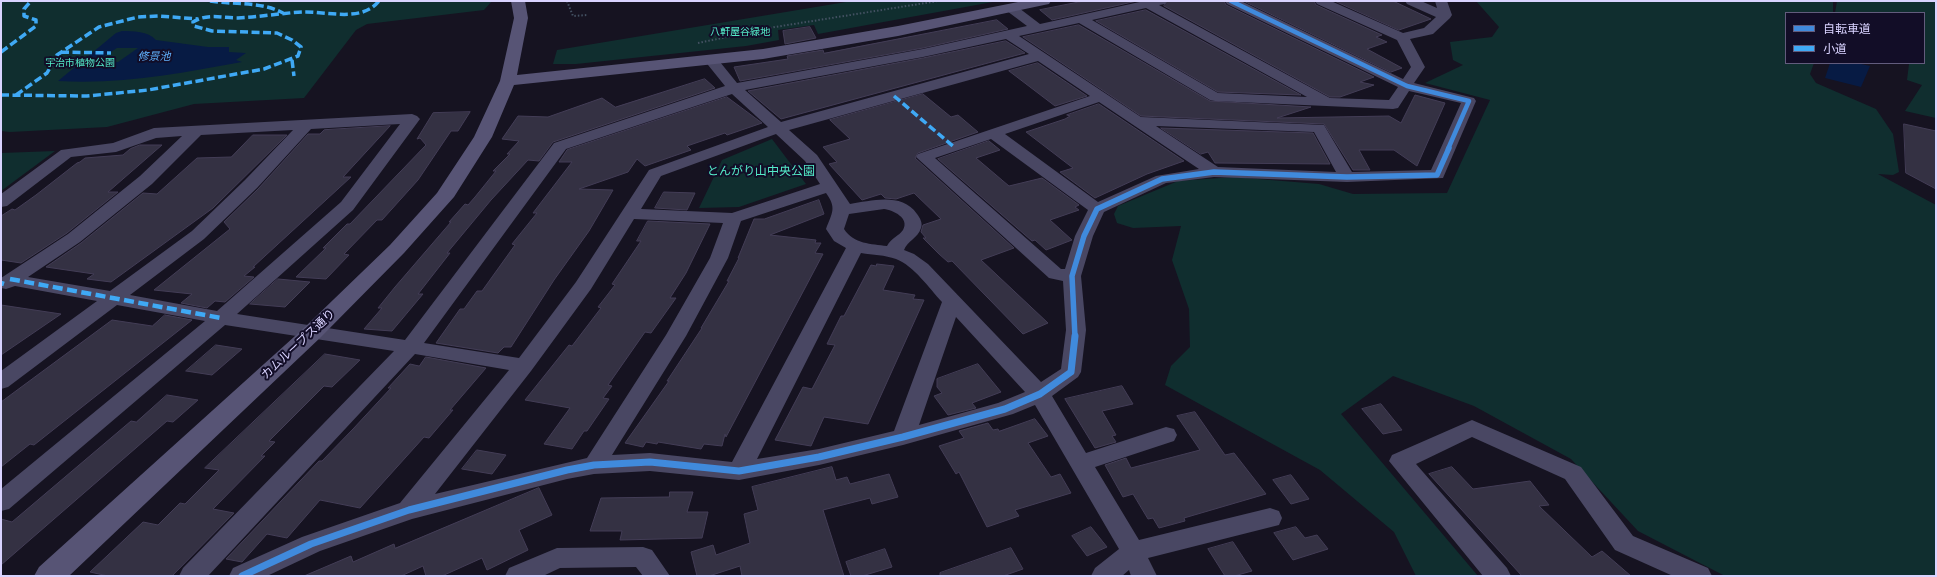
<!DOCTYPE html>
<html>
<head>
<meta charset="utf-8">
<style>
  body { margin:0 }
  #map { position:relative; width:1937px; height:577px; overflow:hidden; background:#161321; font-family:"Source Sans 3","Noto Sans JP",sans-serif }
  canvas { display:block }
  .frame { position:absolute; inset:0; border:2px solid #d9d3ff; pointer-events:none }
  .legend { position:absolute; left:1785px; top:12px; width:140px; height:52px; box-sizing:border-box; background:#120d27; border:1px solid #625c7d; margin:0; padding:5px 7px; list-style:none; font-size:12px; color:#d9d3ff }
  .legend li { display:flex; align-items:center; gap:8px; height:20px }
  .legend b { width:20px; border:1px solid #625c7d }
</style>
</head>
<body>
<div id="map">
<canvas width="1937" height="577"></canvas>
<div class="frame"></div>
<ul class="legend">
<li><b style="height:5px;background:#408adc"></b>自転車道</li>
<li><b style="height:5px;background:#3fa9f5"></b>小道</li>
</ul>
</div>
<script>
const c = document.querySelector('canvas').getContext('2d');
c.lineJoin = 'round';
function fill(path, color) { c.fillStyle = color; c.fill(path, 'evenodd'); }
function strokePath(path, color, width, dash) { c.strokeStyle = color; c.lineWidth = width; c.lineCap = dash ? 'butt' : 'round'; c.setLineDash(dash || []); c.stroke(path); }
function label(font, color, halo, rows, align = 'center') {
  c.font = font + ' "Source Sans 3","Noto Sans JP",sans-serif'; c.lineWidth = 4; c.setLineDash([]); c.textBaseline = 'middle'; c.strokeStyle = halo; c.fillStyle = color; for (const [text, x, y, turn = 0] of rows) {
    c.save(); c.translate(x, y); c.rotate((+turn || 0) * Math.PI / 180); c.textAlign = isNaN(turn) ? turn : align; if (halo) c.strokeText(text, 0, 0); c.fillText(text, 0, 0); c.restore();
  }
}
fill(new Path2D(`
  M1 1H492L484 10 367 24 356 30 304 98 194 104 107 127 10 132 1 131Z
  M852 1H998L818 34 814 25 778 30 779 40 746 46 576 64H553L557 50Z
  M1476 1H1833V13H1786V63H1814L1810 74 1816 83 1876 109 1893 134 1899 172 1893 175 1878 174 1936 205V576H1725L1638 531 1571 459 1474 406 1393 376 1341 414 1478 576H1416L1394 532 1320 470 1165 385 1171 366 1190 347 1189 309 1172 260 1181 226 1133 228 1117 223 1114 214 1118 206 1178 181 1234 177 1319 184 1353 194 1447 193 1490 100 1425 83 1463 65 1453 60 1450 42 1492 37 1499 27Z
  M1837 1H1936V118L1905 111 1922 85 1907 80 1909 64 1905 63H1924V13H1835Z
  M772 139 806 184 739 207 699 208 722 160Z
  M55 151 1 191V153Z`), '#102e2f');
fill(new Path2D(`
  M122 31C133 31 148 31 156 40L208 47H229V52L246 53 236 60 242 62C182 73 120 85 58 81L116 33ZM117 48H138L118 62 97 61Z
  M1830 63H1857L1870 66 1861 87 1825 78Z`), '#071b44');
const building = new Path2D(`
  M1084 1H1137L1052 20 1040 10Z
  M1168 1H1224L1226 5 1374 77 1360 82 1374 85 1340 97H1330L1164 6Z
  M1244 1H1314L1316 5 1382 35 1376 37 1387 42 1367 49 1402 68 1391 72Z
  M1335 1H1393L1431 19 1399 30Z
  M1146 10 1301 95 1218 92 1096 21Z
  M997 20 1008 29 923 48 740 81 734 67 788 59 787 56 823 50 824 53Z
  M1079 25 1210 101 1311 107 1277 118 1389 116 1401 123 1415 95 1445 103 1417 166 1394 150H1359L1370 170H1353L1324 124 1141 116 1023 37Z
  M810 27 816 38 785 44 783 31Z
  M1006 41 1025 53 781 119 748 91 923 58Z
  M1038 63 1087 96 1055 106 1009 71Z
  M705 79 715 88 553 142 539 161 528 160 491 200 447 253H450L418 294H423L392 331 364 329 382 308H378L395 287 451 222H449L465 204 468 205 475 197 496 171H493L510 154H507L519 141 502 139 518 116 548 117 602 98 615 107Z
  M923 94 951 117 958 115 978 132 918 153 915 158 1014 248 981 260 1048 323 1023 334 952 261 948 262 939 254 923 238H926L921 232 923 225 941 219 914 193 896 199 885 198 881 194 862 200 829 164 837 162 823 147 850 139 830 120Z
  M727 97 762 123 727 135 725 133 687 146 691 150 645 166 637 159 628 172 579 189 613 190 589 231 554 280 511 347H504L498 353 436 343 460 309H464L477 291H482L515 245 512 244 537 213H533L572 162H559L567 150Z
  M1099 104 1184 161 1147 174 1095 198 1060 172 1073 168 1026 132 1065 119 1070 116 1067 115Z
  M470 112 458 131H451L418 180 382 220H377L344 254 349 255 326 279 296 277 326 248H323L347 224H350L426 145 420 138 417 139 433 113Z
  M1904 124 1936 131V189L1906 173Z
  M390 126 343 177H351L253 267H255L244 276 254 277 225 302 215 301 207 308 181 303 192 294 154 290 230 229 224 222 258 189 308 134H320L324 130Z
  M1161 128 1313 133 1330 164 1215 163 1208 152 1201 154Z
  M253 135H287L213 208 111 282 87 279 94 274 46 267 81 243 143 193 157 194 197 158 231 157Z
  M989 141 1000 150 976 158 1009 186 1042 178 1079 205 1075 207 1079 210 1050 220 1072 240 1046 250 1035 240 1032 241 938 159Z
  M140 145H162L108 192H118L67 233 21 263 1 260V216L12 209 15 210 36 195 77 163 80 162 85 158 123 155 130 149Z
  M664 192 695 193 687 210 655 208Z
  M819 200 824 214 770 235 816 240 815 243H821L815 253 823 254 726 437 725 434 722 446 704 444 701 449 658 442 657 444 646 442 643 447 625 443 669 381H667L702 328H701L729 281H727L739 258H738L754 219H764Z
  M648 221 710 224 686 273 670 298H676L651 333 645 332 608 385 612 386 603 398 609 399 587 431H584L572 449 544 444 570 408 525 400 569 345 572 346 601 308 598 307 615 285 612 284 641 241H637Z
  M877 264 894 266 883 290 915 295 913 299 924 300 868 424 824 417 811 446 775 440 803 387 812 389 835 345 827 344 841 316H844L871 265 876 266Z
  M278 279 310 282 285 307 250 304Z
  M1 305 61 314 1 355Z
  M165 315 192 320 34 445 30 444 1 467V402L112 320 152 326Z
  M216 345 242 349 212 375 186 371Z
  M325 354 360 360 332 387 324 386 269 441 275 442 261 456H265L213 509 234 513 172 576H108L90 572 143 522 158 525 180 503 185 504 219 470 205 468Z
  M426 357 486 368 450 410H453L429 438 424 437 360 508 320 500 287 538 267 534 242 562 226 559 319 461H322L353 429 391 388H388L410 364 419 366Z
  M978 364 1001 392 972 403 976 408 948 415 934 396 942 393 937 387V379Z
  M1122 386 1133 404 1102 411 1116 435 1112 436 1116 442 1095 448 1065 399Z
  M167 395 198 400 173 422 167 421 1 565V519L12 522 131 421 136 422Z
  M1381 404 1402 430 1383 434 1362 409Z
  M1195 412 1225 455 1234 453 1266 494 1184 518 1185 521 1159 528 1153 518 1148 519 1133 494 1123 497 1105 465 1126 458 1131 468 1200 450 1177 416Z
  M1035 419 1048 436 1028 443 1051 477 1060 474 1071 493 1015 510 1019 516 987 527 959 472 956 474 939 446 964 438 959 431 988 423 993 430 998 429 999 431Z
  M477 450 506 455 492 474 462 469Z
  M832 467 836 480 847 477 850 484 889 474 898 497 872 504 870 498 823 510 844 576H742L740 566 709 576H697L691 552 713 545 716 555 750 543 744 514 758 510 752 487Z
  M1452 467 1473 489 1530 481 1549 505 1539 506 1592 557 1602 551 1631 576H1522L1429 474Z
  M1291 475 1309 499 1291 504 1273 480Z
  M539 488 552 515 519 530 528 550 487 570 482 558 442 576H426L423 566 401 576H304L351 556 353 562 394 544 395 548Z
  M670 492H693L687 512H708L702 538 620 540 622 531H590L601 498 669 497Z
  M1091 527 1107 547 1087 556 1072 536Z
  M1296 527 1305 538 1317 535 1328 549 1293 560 1274 533Z
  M1233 542 1252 571 1234 576H1225L1208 549Z
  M1011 548 1023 569 1003 576H940V573Z
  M885 549 892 567 862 576H851L846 562Z`);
fill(building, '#343143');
strokePath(building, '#433d56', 1);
strokePath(new Path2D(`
  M567 1 573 16 587 15
  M698 43 775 27 938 1`), '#435162', 2, [1.5, 2]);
fill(new Path2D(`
  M1144 1H1167L1165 4 1159 5 1330 98 1389 100 1398 87 1227 4 1225 1H1241L1403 79 1411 67 1397 40 1317 4 1315 1H1331L1403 33 1424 28 1436 17 1407 4 1405 1H1421L1437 8 1435 1H1447L1452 15 1450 18 1433 34 1410 39 1425 67 1414 83 1474 98 1476 101 1443 178 1347 182 1214 177 1166 183 1104 212 1093 236 1081 276 1086 330 1081 372 1078 377 1052 396 1086 453 1166 427 1174 429 1177 435 1174 441 1095 467 1139 540 1270 508 1279 511 1282 518 1279 525 1148 558 1157 576H1131L1129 570 1122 576H1091L1095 568 1119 549 1035 405 1013 414 903 445 819 465 739 480 650 471 594 474 567 479 412 519 320 551 267 576H229L233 568 302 537 400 503 509 370 415 354 208 576H179L183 568 394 351 225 325 9 509 1 511V489L205 321 117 305 8 387 1 389V371L97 301 15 286 6 289 1 288V278L68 234 140 176 182 136 156 138 116 152 71 157 7 206 1 207V194L61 150 113 143 154 128 412 114 417 116 420 119 353 210 237 314 405 340 554 143 725 86 704 60 706 57H716L737 83 923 49 1027 26 1007 11 1005 8 1011 4 1015 5 1040 24ZM1146 8 1307 97 1218 93 1092 20ZM1079 23 1210 100 1215 101 1393 109 1398 108 1409 91 1461 103 1431 170 1352 172 1324 125 1141 117 1019 36ZM1006 39 1029 54 781 122 745 90 923 57ZM1038 61 1090 96 918 154 916 157 1049 278 1063 281 1066 330 1061 369 1041 382 928 264 914 254 904 250C907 241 918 238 921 228 923 223 920 218 917 214 902 192 871 201 850 204L817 155 789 130ZM732 94 768 127 649 170 576 282 519 358 424 343 566 149ZM1099 102 1199 169 1156 176 1098 202 1005 134ZM400 124 341 202 217 311 130 295 204 239 257 188 311 129ZM1156 126 1314 132 1336 172 1218 167ZM293 130 245 180 192 231 110 291 28 277 80 242 152 184 201 135ZM776 134 805 161 820 184 732 213 641 209 661 176ZM991 139 1088 210 1075 236 1065 269H1061L935 158ZM826 193C837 208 832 213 826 229L834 241 846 248 732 462 650 453 612 455 686 336 728 258 741 221ZM884 209C893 210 910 218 903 230 899 236 891 238 887 246 871 244 854 244 844 229L849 214ZM634 219 723 223 710 258 666 335 587 458 435 494 531 371 591 289ZM861 253C873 255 885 255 896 259 914 266 929 288 942 302L894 431 819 449 757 459ZM956 317 1025 392 998 403 919 425Z
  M1472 420 1581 467 1633 536 1708 568 1712 576H1673L1615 550 1565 479 1472 437 1416 464 1507 568 1511 576H1483L1389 461 1392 455Z
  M643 547 652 550 670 576H643L636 567 560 568 543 576H505L509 568 557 548Z`), '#494763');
fill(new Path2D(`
  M511 1H525L528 18 517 75 763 49 898 26 1023 1H1051L1049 4 1044 5 898 36 763 59 514 85 492 137 454 197 404 253 321 337 69 576H34L39 567 305 327 390 245 437 193 474 137 500 81 514 18Z`), '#575475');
strokePath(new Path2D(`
  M210 1C235 5 260 1 283 13
  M1 52 36 26V20L24 16V9L31 1
  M61 52 111 53
  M292 60 294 76
  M1 95 87 96 148 90 264 69 298 56 301 47 292 40 277 33 212 31 194 26 193 22C207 13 222 18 238 18 260 17 281 13 303 12 327 11 361 23 379 1
  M16 95 47 73 57 55 99 27 138 17 158 16 198 19
  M894 96 954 147`), '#3fa9f5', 3.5, [8, 3.5]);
strokePath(new Path2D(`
  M10 279 221 318
  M1 283 4 284`), '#3fa9f5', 4.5, [10, 4.5]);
strokePath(new Path2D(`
  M1231 1 1407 86 1469 101 1448 149`), '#408adc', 4.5);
strokePath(new Path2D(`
  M1075 337 1072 276 1084 236 1097 209 1162 179 1214 172 1347 177 1437 175 1449 148`), '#408adc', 5.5);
strokePath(new Path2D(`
  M242 576 311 544 409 510 567 470 594 465 650 462 739 471 819 457 903 437 1005 409 1040 394 1071 372 1075 336`), '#408adc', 7);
label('10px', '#54ebc8', '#120d27', [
  ["八軒屋谷緑地",740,33],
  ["宇治市植物公園",80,64]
]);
label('italic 11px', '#61b3ff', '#120d27', [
  ["修景池",154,58]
]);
label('12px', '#54ebc8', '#120d27', [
  ["とんがり山中央公園",761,172]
]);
label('12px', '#d9d3ff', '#120d27', [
  ["カムループス通り",299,345,-43]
]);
</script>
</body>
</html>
